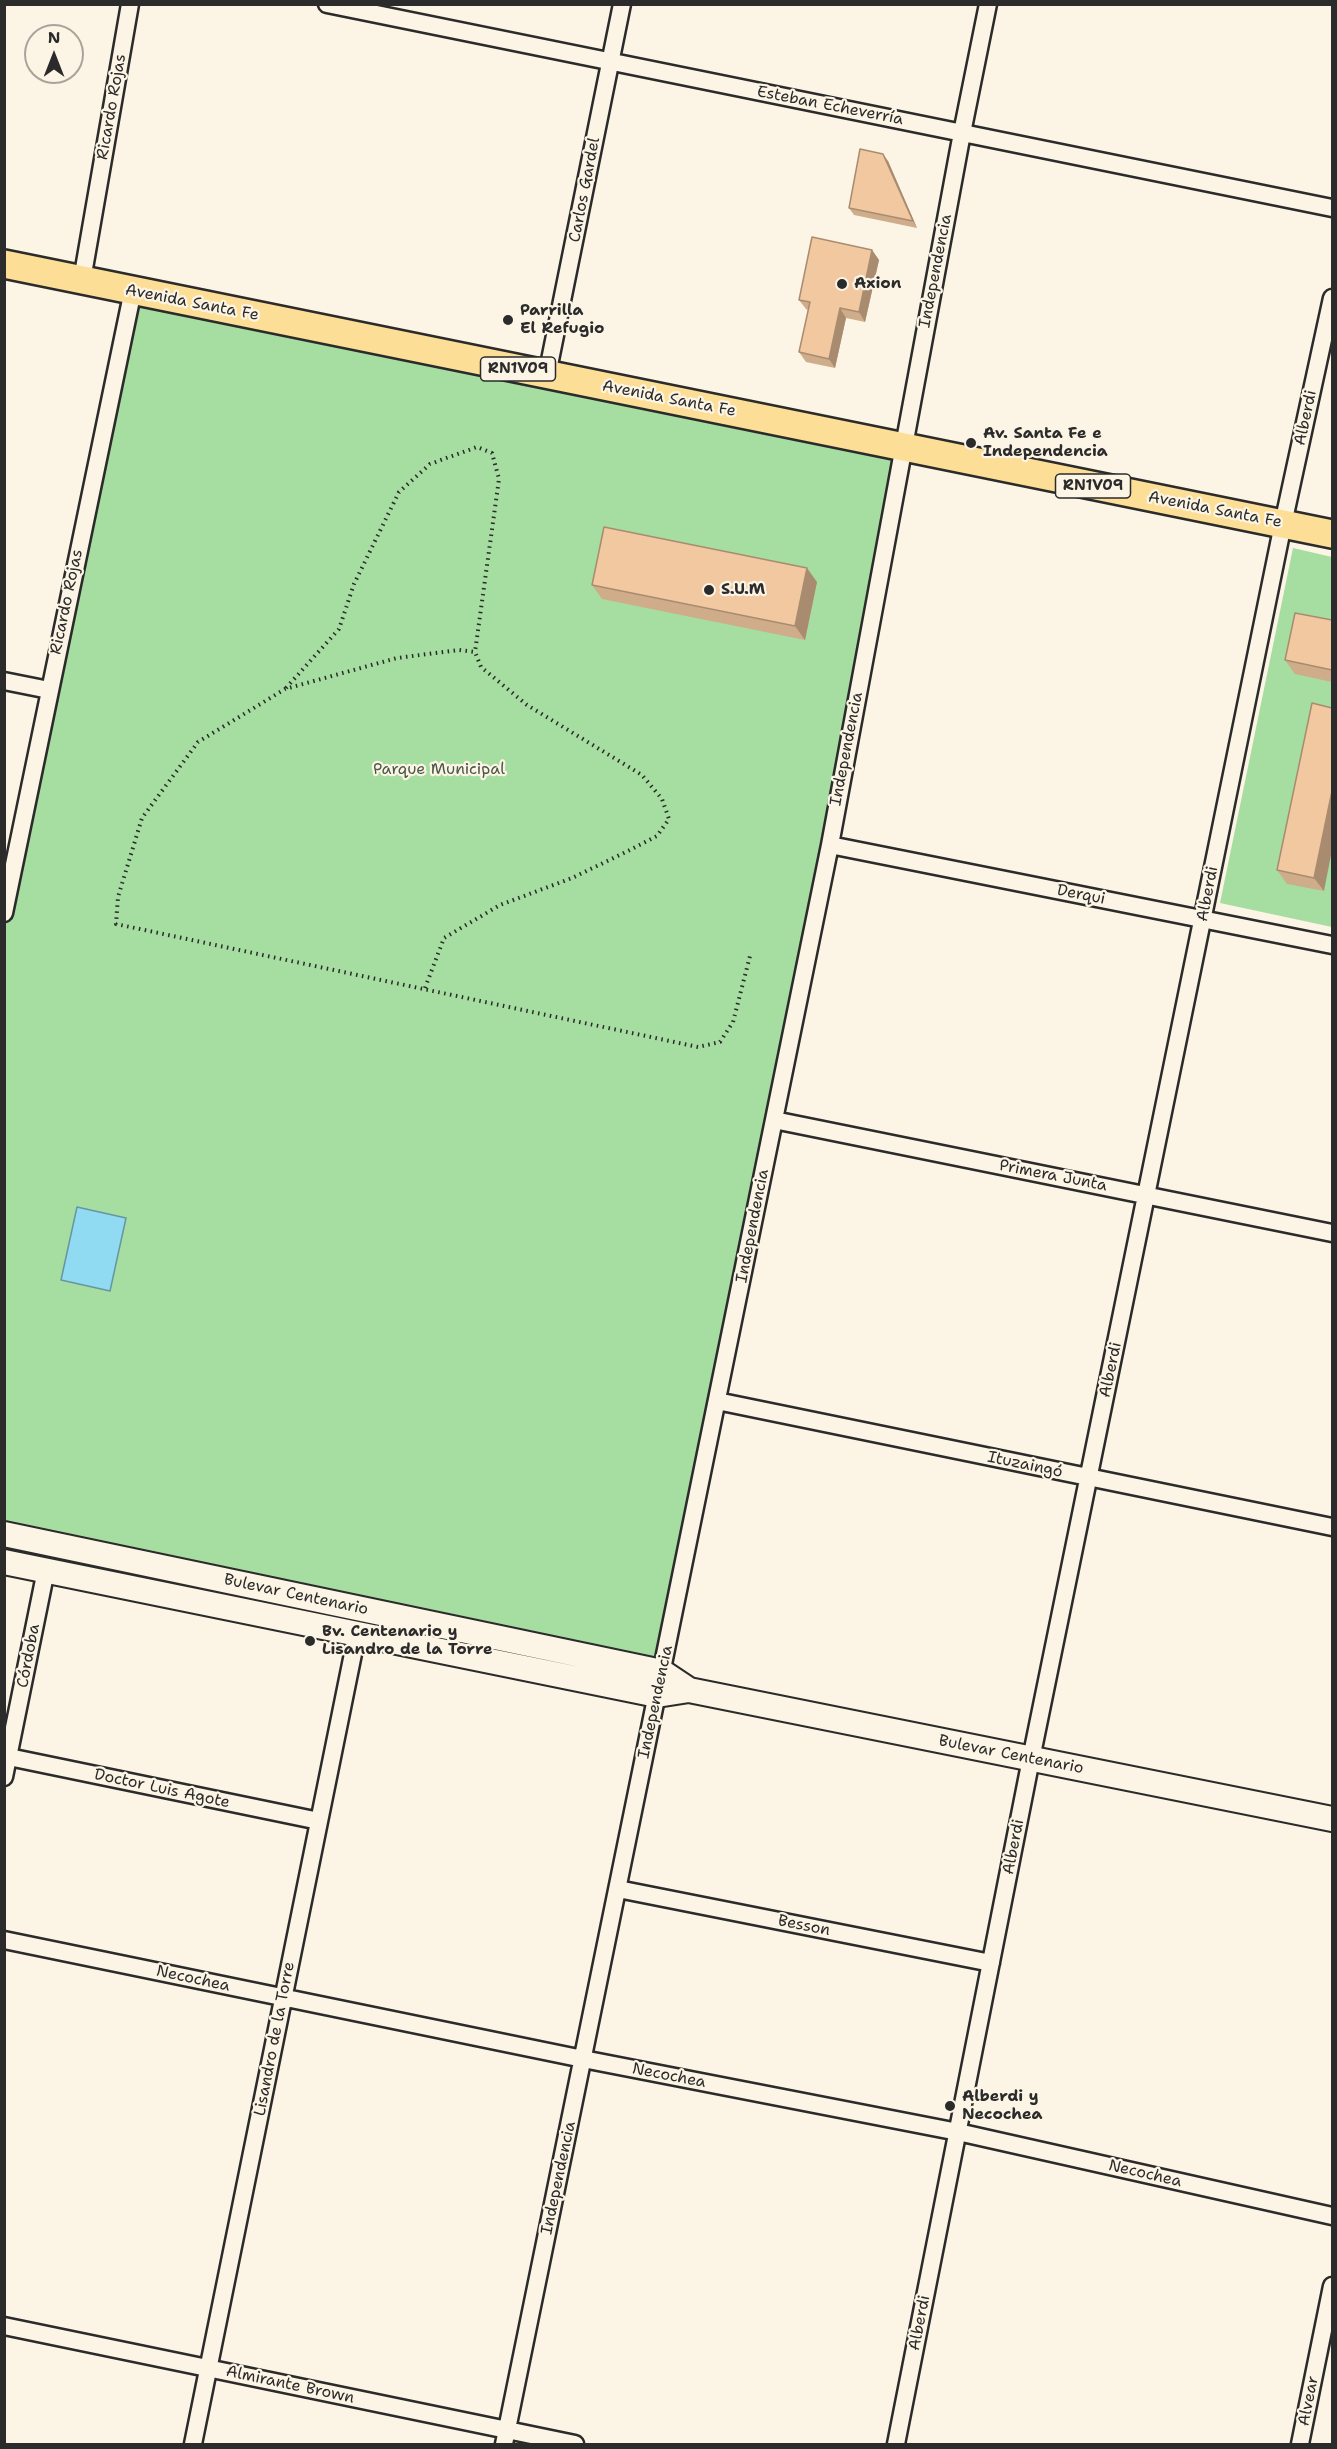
<!DOCTYPE html>
<html>
<head>
<meta charset="utf-8">
<style>
  body { margin:0 }
  #map { position:relative; width:1337px; height:2449px; overflow:hidden; background:#fcf5e5; font-family:"Shantell Sans",sans-serif }
  canvas { display:block }
  .frame { position:absolute; inset:0; border:6px solid #2b2b2b; pointer-events:none }
  .north { position:absolute; left:24px; top:24px; width:60px; height:60px; box-sizing:border-box; background:#fcf5e5; border:2px solid #a8a49b; border-radius:50%; rotate:0deg; font-size:16px; font-weight:700; line-height:24px; text-align:center; color:#2b2b2b }
  .north::after { content:''; display:block; margin:auto; width:21px; height:27px; background:#2b2b2b; clip-path:polygon(50% 0,100% 100%,50% 72%,0 100%) }
</style>
</head>
<body>
<div id="map">
<canvas width="1337" height="2449"></canvas>
<div class="frame"></div>
<div class="north">N</div>
</div>
<script>
const c = document.querySelector('canvas').getContext('2d');
c.lineJoin = 'round';
function fill(path, color) { c.fillStyle = color; c.fill(path, 'evenodd'); }
function strokePath(path, color, width, dash) { c.strokeStyle = color; c.lineWidth = width; c.lineCap = dash ? 'butt' : 'round'; c.setLineDash(dash || []); c.stroke(path); }
function label(font, color, halo, rows, align = 'center') {
  c.font = font + ' "Shantell Sans",sans-serif'; c.lineWidth = 4.5; c.setLineDash([]); c.textBaseline = 'middle'; c.strokeStyle = halo; c.fillStyle = color; for (const [text, x, y, turn = 0] of rows) {
    c.save(); c.translate(x, y); c.rotate((+turn || 0) * Math.PI / 180); c.textAlign = isNaN(turn) ? turn : align; if (halo) c.strokeText(text, 0, 0); c.fillText(text, 0, 0); c.restore();
  }
}
fill(new Path2D(`
  M133 290 904 447 662 1672 5 1534V913Z
  M1293 548 1332 557V927L1220 903Z`), '#a6dda1');
const water = new Path2D(`
  M77 1207 126 1218 110 1291 61 1280Z`);
fill(water, '#90dbf1');
strokePath(water, '#6895a2', 1.5);
const minor = new Path2D(`
  M327 4 1332 208
  M82 280 130 4
  M547 375 622 4
  M4 681 49 690
  M830 845 1332 945
  M4 913 133 290
  M774 1120 1332 1233
  M717 1401 1332 1527
  M4 1756 319 1821
  M4 1777 46 1570
  M618 1889 991 1963
  M4 1940 583 2059 958 2132 1332 2216
  M4 2326 575 2444
  M193 2444 357 1634
  M504 2444 830 845 962 133 988 4
  M896 2444 1031 1759 1283 524 1332 298
  M1300 2444 1332 2286`);
const secondary = new Path2D(`
  M4 1534 662 1672 689 1690
  M4 1562 657 1695 689 1690 1332 1819`);
const primary = new Path2D(`
  M4 264 1332 534`);
strokePath(minor, '#2b2b2b', 21);
strokePath(secondary, '#2b2b2b', 28);
strokePath(primary, '#2b2b2b', 32);
strokePath(new Path2D(`
  M286 688 339 629 354 584 399 492 430 464 477 447 492 453 499 479 475 652
  M425 988 444 938 500 905 572 878 628 851 657 836 669 819 662 799 642 775 527 705 481 667 475 652 459 650 397 658 285 689 198 742 142 818 118 897 116 924 698 1047 720 1042 733 1022 750 956`), '#2b2b2b', 4, [1.5, 4.5]);
strokePath(minor, '#fcf5e5', 16);
strokePath(secondary, '#fcf5e5', 24);
strokePath(primary, '#fdde96', 27);
fill(new Path2D(`
  M888 161 917 228 854 215 849 208Z
  M872 250 879 260 865 322 846 318 835 368 806 362 799 352 808 310 806 309 799 300Z
  M817 582 805 640 602 599 592 585Z
  M1332 620V682L1295 674 1285 660Z
  M1312 703 1324 891 1287 884 1277 870Z`), '#cfac8a');
fill(new Path2D(`
  M883 154 888 161 917 228 913 221Z
  M872 250 879 260 865 322 859 312Z
  M840 308 846 318 835 368 829 359Z
  M807 568 817 582 805 640 795 626Z
  M1332 791V850L1324 891 1314 878Z`), '#a98c70');
const building = new Path2D(`
  M860 149 883 154 913 221 849 208Z
  M812 237 872 250 859 312 840 308 829 359 799 352 810 302 799 300Z
  M604 527 807 568 795 626 592 585Z
  M1295 613 1332 620V670L1285 660Z
  M1312 703 1332 708V791L1314 878 1277 870Z`);
fill(building, '#f1c8a0');
strokePath(building, '#a98c70', 1.5);
for (const [x, y, r, color] of [
  [842,284,6,"#2b2b2b"],
  [508,320,6,"#2b2b2b"],
  [971,443,6,"#2b2b2b"],
  [709,590,6,"#2b2b2b"],
  [310,1641,6,"#2b2b2b"],
  [950,2106,6,"#2b2b2b"]
]) { const dot = new Path2D(); dot.arc(x, y, r, 0, 2 * Math.PI); c.fillStyle = color; c.fill(dot); strokePath(dot, '#fcf5e5', 2); }
for (const [x, y, w] of [
  [518,369,75],
  [1093,486,75]
]) { const box = new Path2D(); box.roundRect(x - w / 2, y - 12, w, 24, 4.5); c.fillStyle = '#fcf5e5'; c.fill(box); strokePath(box, '#2b2b2b', 1.5); }
label('bold 15px', '#2b2b2b', null, [
  ["RN1V09",518,369],
  ["RN1V09",1093,486]
]);
label('16px', '#2b2b2b', '#fcf5e5', [
  ["Esteban Echeverría",830,106,11],
  ["Ricardo Rojas",112,107,-80],
  ["Carlos Gardel",585,190,-79],
  ["Independencia",936,271,-79],
  ["Avenida Santa Fe",192,303,11],
  ["Avenida Santa Fe",669,399,11],
  ["Alberdi",1306,418,-78],
  ["Avenida Santa Fe",1215,510,11],
  ["Ricardo Rojas",67,602,-78],
  ["Independencia",847,749,-79],
  ["Alberdi",1208,894,-79],
  ["Derqui",1081,895,11],
  ["Primera Junta",1053,1176,11],
  ["Independencia",753,1226,-79],
  ["Alberdi",1111,1370,-78],
  ["Ituzaingó",1025,1465,12],
  ["Bulevar Centenario",296,1595,12],
  ["Córdoba",29,1656,-79],
  ["Independencia",656,1702,-78],
  ["Bulevar Centenario",1011,1755,11],
  ["Doctor Luis Agote",162,1789,12],
  ["Alberdi",1014,1847,-79],
  ["Besson",804,1926,11],
  ["Necochea",193,1979,12],
  ["Lisandro de la Torre",275,2039,-79],
  ["Necochea",669,2076,11],
  ["Necochea",1145,2174,13],
  ["Independencia",559,2178,-78],
  ["Alberdi",920,2323,-79],
  ["Almirante Brown",290,2385,12],
  ["Alvear",1309,2401,-79]
]);
label('bold 16px', '#2b2b2b', '#fcf5e5', [
  ["Axion",854,284],
  ["Parrilla",520,311],
  ["El Refugio",520,329],
  ["Av. Santa Fe e",983,434],
  ["Independencia",983,452],
  ["S.U.M",721,590],
  ["Bv. Centenario y",322,1632],
  ["Lisandro de la Torre",322,1650],
  ["Alberdi y",962,2097],
  ["Necochea",962,2115]
], 'left');
label('16px', '#4a5848', '#fcf5e5', [
  ["Parque Municipal",439,770]
]);
</script>
</body>
</html>
